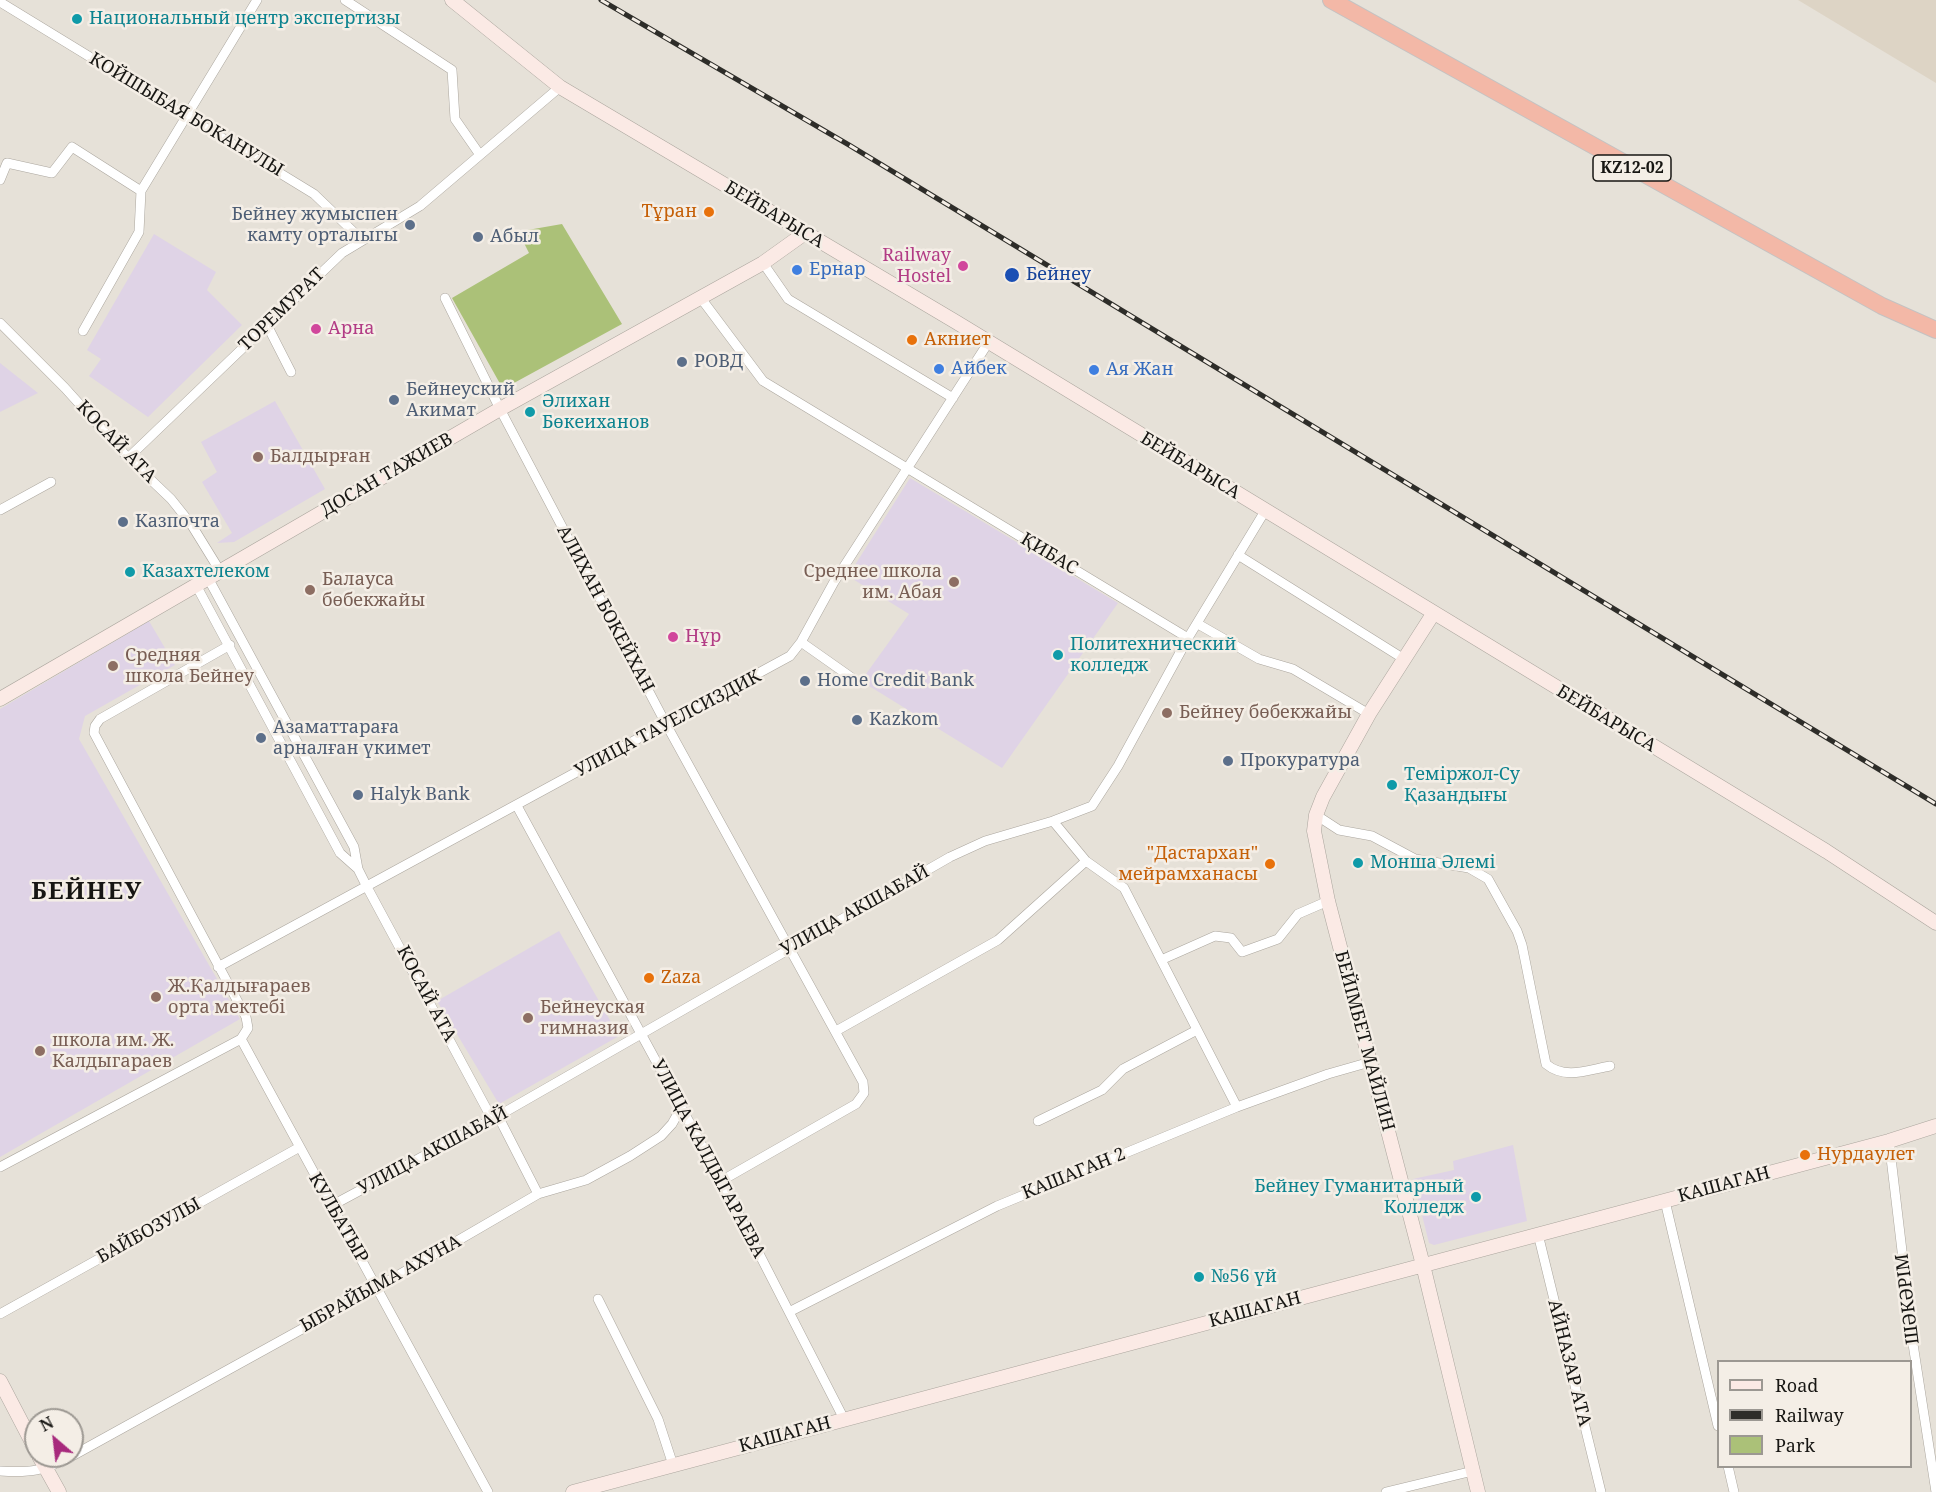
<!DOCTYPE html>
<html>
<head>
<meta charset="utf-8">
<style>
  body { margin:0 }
  #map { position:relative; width:1936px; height:1492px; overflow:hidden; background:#e6e1d8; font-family:"Noto Serif",serif }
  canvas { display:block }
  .legend { position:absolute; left:1717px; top:1360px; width:195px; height:108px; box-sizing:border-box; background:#f4eee6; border:2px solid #9c9892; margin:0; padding:8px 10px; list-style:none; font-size:18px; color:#171613 }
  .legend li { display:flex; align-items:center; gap:12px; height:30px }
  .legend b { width:30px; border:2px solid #9c9892 }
  .north { position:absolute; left:24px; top:1408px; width:60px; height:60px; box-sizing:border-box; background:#f4eee6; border:2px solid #9c9892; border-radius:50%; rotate:332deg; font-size:16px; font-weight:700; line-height:24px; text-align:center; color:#171613 }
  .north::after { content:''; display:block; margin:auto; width:21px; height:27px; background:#a72a7d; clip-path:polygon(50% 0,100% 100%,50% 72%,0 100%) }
</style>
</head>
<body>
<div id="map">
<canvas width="1936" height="1492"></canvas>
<ul class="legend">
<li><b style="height:8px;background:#fbeae5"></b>Road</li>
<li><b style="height:8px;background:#2e2d29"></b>Railway</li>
<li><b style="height:16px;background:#abc178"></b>Park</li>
</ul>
<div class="north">N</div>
</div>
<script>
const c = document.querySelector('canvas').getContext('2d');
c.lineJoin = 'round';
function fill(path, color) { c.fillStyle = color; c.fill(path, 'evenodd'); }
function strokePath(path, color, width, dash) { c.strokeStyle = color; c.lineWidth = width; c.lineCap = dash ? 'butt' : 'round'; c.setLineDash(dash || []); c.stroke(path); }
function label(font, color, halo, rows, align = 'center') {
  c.font = font + ' "Noto Serif",serif'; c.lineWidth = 5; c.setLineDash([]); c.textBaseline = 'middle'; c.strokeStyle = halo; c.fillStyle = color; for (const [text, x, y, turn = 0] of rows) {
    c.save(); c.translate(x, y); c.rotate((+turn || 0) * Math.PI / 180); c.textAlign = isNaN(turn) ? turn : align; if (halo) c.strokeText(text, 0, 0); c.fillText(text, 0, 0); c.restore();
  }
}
fill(new Path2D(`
  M1798 0H1936V83Z`), '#ddd4c5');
fill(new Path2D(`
  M154 234 216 272 207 290 242 325 148 417 89 376 101 359 87 350Z
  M0 363 38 393 0 412Z
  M275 401 325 489 234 542 217 543 232 533 202 482 217 472 201 442Z
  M910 478 1118 603 1002 768 861 681 909 614 848 576Z
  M149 621 175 665 85 716 79 739 240 1019 0 1157V709Z
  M559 931 619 1036 499 1104 437 1001Z
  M1513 1145 1527 1221 1434 1245 1429 1243 1413 1179 1454 1170 1453 1161Z`), '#dfd3e6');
fill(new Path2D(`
  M562 224 622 324 503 389 452 298 529 253 521 237 522 231Z`), '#abc178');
const street = new Path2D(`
  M345 0 452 70 455 119 480 155
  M0 2 314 194 362 240
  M0 180 7 163 52 173 72 147 141 191 139 232 83 331
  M141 191 257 0
  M763 263 788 299 953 398
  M700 297 763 381 1188 638
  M445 298 500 409 666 724 863 1082 864 1093 856 1104 721 1181
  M0 323 65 388 128 458 171 499 191 524 220 571
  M267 325 291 372
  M128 458 342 253 420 206 560 87
  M0 510 51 482
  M1238 555 1404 659
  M208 578 354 847 358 869 367 887 492 1119
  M196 585 340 853 358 869
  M1198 624 1259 659 1293 669 1369 714
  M801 642 855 680
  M517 806 730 1197 844 1419
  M1316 815 1339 830 1372 836 1415 859 1469 868 1488 879 1517 931 1522 945 1546 1064C1565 1080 1588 1070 1610 1066
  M1053 821 1086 861 1124 888 1237 1107
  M1161 960 1215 936 1231 938 1242 952 1278 939 1298 914 1328 901
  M218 967 790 656 801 642 834 582 988 343
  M836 1031 998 940 1086 861
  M241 1039 488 1492
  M498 1116 538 1194
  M1038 1121 1102 1090 1123 1069 1197 1030
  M1889 1141 1913 1344 1936 1492
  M0 1167 241 1039 248 1028 246 1017 94 733 95 726 100 719 230 645
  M1665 1201 1718 1426
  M331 1206 498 1116 950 857 985 841 1053 821 1092 806 1118 766 1188 638 1265 511
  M1538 1234 1601 1492
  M598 1299 658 1419 673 1465
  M789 1312 997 1206 1237 1107 1328 1074 1370 1062
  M0 1314 298 1148
  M72 1456 378 1287 538 1194 586 1180 630 1156 661 1136 672 1124 681 1108
  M1728 1466 1734 1492
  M0 1471C31 1473 44 1471 71 1456
  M1386 1492 1473 1471`);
const secondary = new Path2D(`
  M452 0 560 87 956 322 1826 851 1936 923
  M1433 614 1369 714 1323 797 1316 815 1314 831 1328 901 1423 1265 1478 1492
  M0 699 500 409 763 263 805 233
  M0 1381 36 1450
  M39 1456 59 1492
  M573 1492 1889 1141 1936 1126`);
const highway = new Path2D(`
  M1331 0 1882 306 1936 330`);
strokePath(street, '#aba69e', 10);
strokePath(secondary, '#aba69e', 15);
strokePath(highway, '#c3c2c2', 18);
strokePath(street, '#fff', 9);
strokePath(secondary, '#fbeae5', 14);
strokePath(highway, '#f3b8a7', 16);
const rail = new Path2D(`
  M601 0 849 145 1936 804`);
strokePath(rail, '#2e2d29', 5);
strokePath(rail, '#f4eee6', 3, [9]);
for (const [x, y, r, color] of [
  [77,19,6,"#0f9aa8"],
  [709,212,6,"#e8710a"],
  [410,225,6,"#5c6f8a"],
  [478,237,6,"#5c6f8a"],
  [963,266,6,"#d1479c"],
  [797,270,6,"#3f7fe0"],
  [1012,275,8,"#1a4fb4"],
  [316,329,6,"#d1479c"],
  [912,340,6,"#e8710a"],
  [682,362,6,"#5c6f8a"],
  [939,369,6,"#3f7fe0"],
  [1094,370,6,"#3f7fe0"],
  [394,400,6,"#5c6f8a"],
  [530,412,6,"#0f9aa8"],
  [258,457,6,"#8d6e63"],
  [123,522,6,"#5c6f8a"],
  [130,572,6,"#0f9aa8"],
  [954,582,6,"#8d6e63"],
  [310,590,6,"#8d6e63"],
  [673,637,6,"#d1479c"],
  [1058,655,6,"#0f9aa8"],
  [113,666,6,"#8d6e63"],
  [805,681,6,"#5c6f8a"],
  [1167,713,6,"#8d6e63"],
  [857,720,6,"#5c6f8a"],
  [261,738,6,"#5c6f8a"],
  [1228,761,6,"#5c6f8a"],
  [1392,785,6,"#0f9aa8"],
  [358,795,6,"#5c6f8a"],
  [1358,863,6,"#0f9aa8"],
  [1270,864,6,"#e8710a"],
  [649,978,6,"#e8710a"],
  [156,997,6,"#8d6e63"],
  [528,1018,6,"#8d6e63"],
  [40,1051,6,"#8d6e63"],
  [1805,1155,6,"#e8710a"],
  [1476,1197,6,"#0f9aa8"],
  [1199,1277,6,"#0f9aa8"]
]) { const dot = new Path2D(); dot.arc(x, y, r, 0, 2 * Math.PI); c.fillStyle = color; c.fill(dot); strokePath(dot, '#f4eee6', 2); }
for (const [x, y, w] of [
  [1632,168,78]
]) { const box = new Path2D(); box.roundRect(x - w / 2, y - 13, w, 26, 4.5); c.fillStyle = '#f4eee6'; c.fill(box); strokePath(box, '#171613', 1.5); }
label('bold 16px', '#171613', null, [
  ["KZ12-02",1632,168]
]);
label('18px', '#0d838f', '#f4eee6', [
  ["Национальный центр экспертизы",89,19],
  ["Әлихан",542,402],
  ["Бөкеиханов",542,423],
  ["Казахтелеком",142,572],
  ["Политехнический",1070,645],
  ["колледж",1070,666],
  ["Теміржол-Су",1404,775],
  ["Қазандығы",1404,796],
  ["Монша Әлемі",1370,863],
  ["Бейнеу Гуманитарный",1464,1187,"right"],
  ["Колледж",1464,1208,"right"],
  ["№56 үй",1211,1277]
], 'left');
label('18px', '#171613', '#f4eee6', [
  ["КОЙШЫБАЯ БОКАНУЛЫ",186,115,31],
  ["БЕЙБАРЫСА",774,215,31],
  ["ТОРЕМУРАТ",282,310,-44],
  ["КОСАЙ АТА",116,442,46],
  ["БЕЙБАРЫСА",1190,466,31],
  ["ДОСАН ТАЖИЕВ",387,475,-30],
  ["ҚИБАС",1049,554,31],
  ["АЛИХАН БОКЕЙХАН",605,609,62],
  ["БЕЙБАРЫСА",1606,719,31],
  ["УЛИЦА ТАУЕЛСИЗДИК",668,724,-28],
  ["УЛИЦА АКШАБАЙ",855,911,-29],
  ["КОСАЙ АТА",426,994,62],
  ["БЕЙІМБЕТ МАЙЛИН",1364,1041,75],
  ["УЛИЦА АКШАБАЙ",433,1151,-28],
  ["УЛИЦА КАЛДЫГАРАЕВА",708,1159,62],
  ["КАШАГАН 2",1074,1174,-22],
  ["КАШАГАН",1724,1185,-15],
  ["КУЛБАТЫР",338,1218,60],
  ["БАЙБОЗУЛЫ",149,1231,-29],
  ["ЫБРАЙЫМА АХУНА",381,1284,-29],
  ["ШӘКӘРІМ",1908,1299,-97],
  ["КАШАГАН",1255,1310,-15],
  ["АЙНАЗАР АТА",1569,1363,76],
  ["КАШАГАН",785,1435,-15]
]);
label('18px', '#c56008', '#f4eee6', [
  ["Тұран",697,212,"right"],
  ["Акниет",924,340],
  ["\"Дастархан\"",1258,854,"right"],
  ["мейрамханасы",1258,875,"right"],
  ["Zaza",661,978],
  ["Нурдаулет",1817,1155]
], 'left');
label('18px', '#4e5e75', '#f4eee6', [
  ["Бейнеу жумыспен",398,215,"right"],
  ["камту орталыгы",398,236,"right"],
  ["Абыл",490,237],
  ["РОВД",694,362],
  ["Бейнеуский",406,390],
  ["Акимат",406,411],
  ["Казпочта",135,522],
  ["Home Credit Bank",817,681],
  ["Kazkom",869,720],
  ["Азаматтараға",273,728],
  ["арналған үкимет",273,749],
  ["Прокуратура",1240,761],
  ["Halyk Bank",370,795]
], 'left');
label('18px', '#b23c85', '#f4eee6', [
  ["Railway",951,256,"right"],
  ["Hostel",951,277,"right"],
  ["Арна",328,329],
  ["Нұр",685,637]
], 'left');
label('18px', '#366cbe', '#f4eee6', [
  ["Ернар",809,270],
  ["Айбек",951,369],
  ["Ая Жан",1106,370]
], 'left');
label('18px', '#164399', '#f4eee6', [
  ["Бейнеу",1026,275]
], 'left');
label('18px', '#785e54', '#f4eee6', [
  ["Балдырған",270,457],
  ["Среднее школа",942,572,"right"],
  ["им. Абая",942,593,"right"],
  ["Балауса",322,580],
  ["бөбекжайы",322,601],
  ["Средняя",125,656],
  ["школа Бейнеу",125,677],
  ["Бейнеу бөбекжайы",1179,713],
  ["Ж.Қалдығараев",168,987],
  ["орта мектебі",168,1008],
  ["Бейнеуская",540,1008],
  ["гимназия",540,1029],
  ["школа им. Ж.",52,1041],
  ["Калдыгараев",52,1062]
], 'left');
c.letterSpacing = '1.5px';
label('bold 24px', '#171613', '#f4eee6', [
  ["БЕЙНЕУ",87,892]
]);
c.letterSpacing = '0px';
</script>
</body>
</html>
